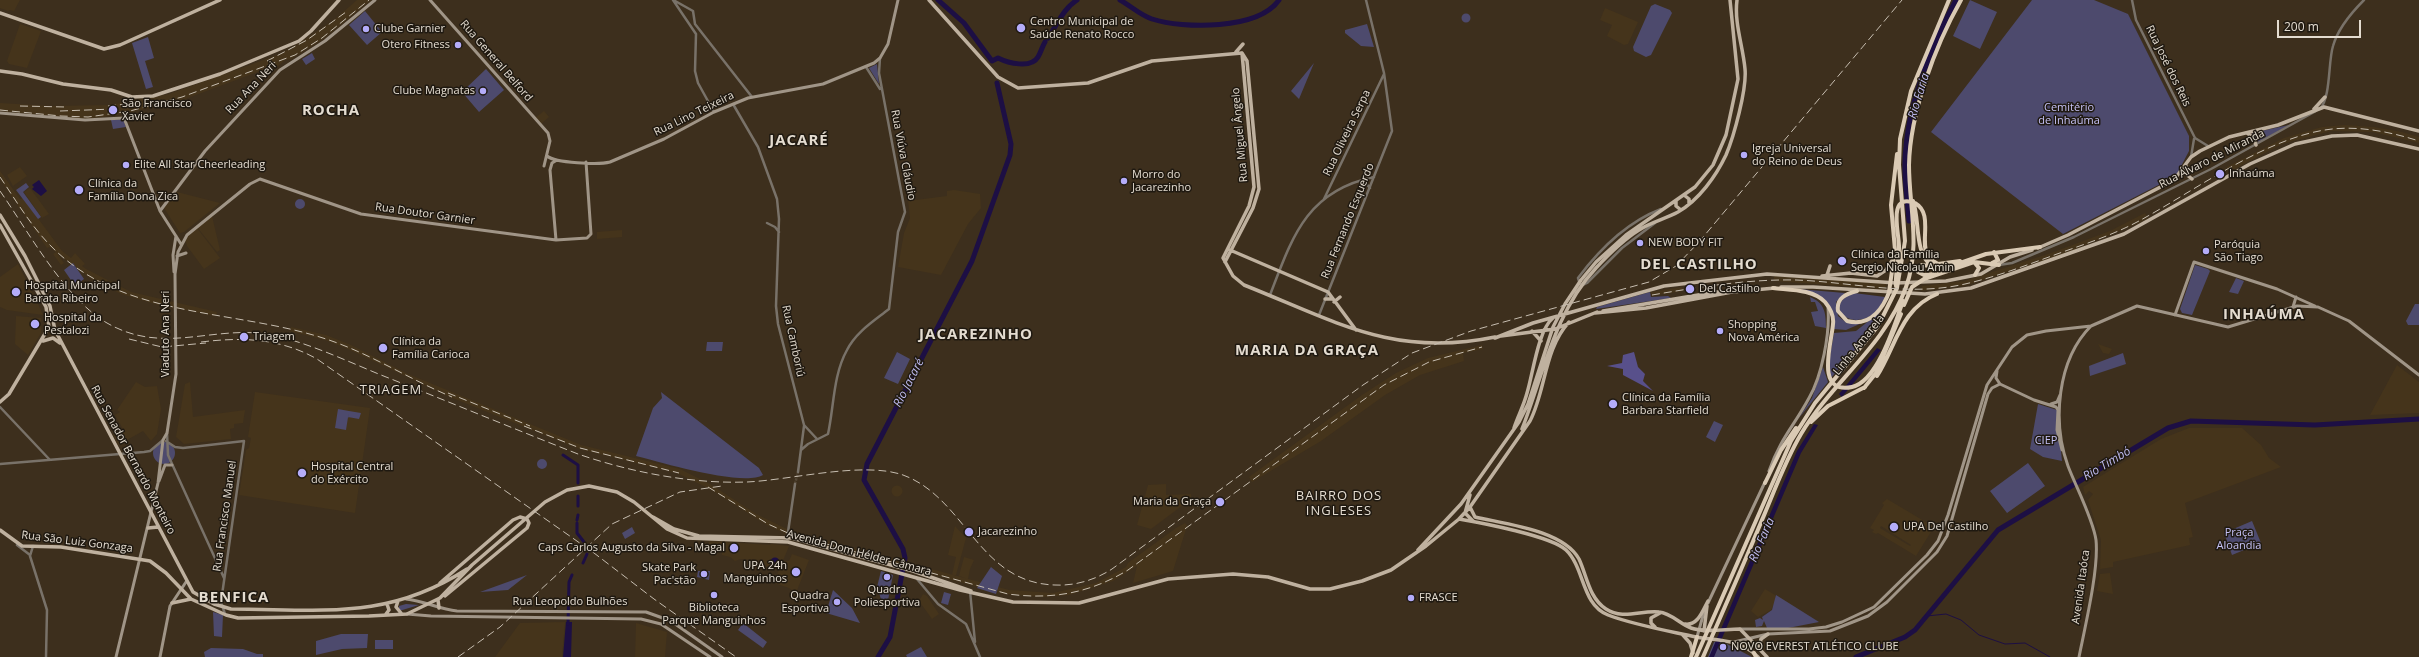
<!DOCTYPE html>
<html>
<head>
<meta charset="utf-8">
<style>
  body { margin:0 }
  #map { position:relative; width:2419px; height:657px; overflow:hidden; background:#3d2f1d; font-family:"Open Sans",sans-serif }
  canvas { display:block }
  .scale { position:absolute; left:2277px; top:20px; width:84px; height:18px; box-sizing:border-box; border:2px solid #e4dcd0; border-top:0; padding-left:5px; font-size:12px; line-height:14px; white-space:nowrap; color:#e4dcd0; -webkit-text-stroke:3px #1f1911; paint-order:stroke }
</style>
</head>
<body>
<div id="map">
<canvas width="2419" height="657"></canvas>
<div class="scale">200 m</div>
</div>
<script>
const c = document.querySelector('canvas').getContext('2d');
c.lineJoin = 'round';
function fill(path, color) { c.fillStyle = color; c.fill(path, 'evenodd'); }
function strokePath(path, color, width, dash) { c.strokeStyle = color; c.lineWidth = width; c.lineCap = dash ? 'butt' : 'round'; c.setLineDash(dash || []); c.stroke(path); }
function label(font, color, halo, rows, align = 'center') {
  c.font = font + ' "Open Sans",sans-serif'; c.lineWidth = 3; c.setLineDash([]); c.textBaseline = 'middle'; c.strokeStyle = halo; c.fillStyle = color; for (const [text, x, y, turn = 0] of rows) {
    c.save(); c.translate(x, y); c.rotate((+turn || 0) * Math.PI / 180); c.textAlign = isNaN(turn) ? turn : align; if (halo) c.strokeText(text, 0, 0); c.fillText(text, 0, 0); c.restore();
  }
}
fill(new Path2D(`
  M0 0H20L14 11 10 10 8 11 0 8Z
  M357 0H371L323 39 291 59 285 60 274 70 271 67 177 102 117 115 86 119 0 111V103L51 106 110 105 169 94 280 54 301 42 334 20Z
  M1605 8 1638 22 1628 44 1624 45 1607 36 1612 25 1600 20Z
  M20 24 41 31 27 68 9 64 7 61Z
  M544 111 549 117 541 124 535 118Z
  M2345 125 2374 127 2402 132 2419 137V143L2373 132 2331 131 2282 144 2229 172 2227 167 2284 138 2322 127Z
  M20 167 27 176 13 186 7 175Z
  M0 171 20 199 23 198 62 251 71 258 75 253 85 264 82 266 86 269 131 292 217 312 216 316 159 305 121 294 90 278 57 253 64 263 61 265 53 254 56 252 50 247 47 248 0 179Z
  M30 188 49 214 42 218 24 192Z
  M954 190 980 194 981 208 968 224 941 275 898 267 904 233 910 218 908 201 947 196V191Z
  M177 192 220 203 184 232 180 233 164 208Z
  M2145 213 2148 218 2139 223 2058 256 1967 285 1921 291 1922 286 1964 281 2051 253 2110 231Z
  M212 216 220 250 217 252 197 227Z
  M197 228 220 258 204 269 187 246 185 238Z
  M622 230V237L597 239V232Z
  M18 264 39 306 43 315 7 310 0 307V277Z
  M1774 276 1851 281 1886 284 1885 289 1774 281Z
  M1682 287 1683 291 1652 296 1651 292Z
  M16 316 41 318V333L28 355 15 344Z
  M291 327 326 335 351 345 408 374 581 445 680 469 710 484 756 514 791 531 1009 590 1053 593 1096 583 1126 567 1128 563 1176 528 1185 523 1188 527 1186 529 1173 571 1133 583 1137 566 1113 581 1069 595 1042 597 1004 594 789 535 767 525 710 489 677 473 580 449 450 397 348 349 325 340 290 331Z
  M2098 344 2112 349 2109 354 2103 353Z
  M1482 345 1483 349 1463 353 1464 361 1420 375 1385 395 1321 441 1252 482 1249 477 1362 395 1396 373 1428 358Z
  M2397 365 2419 382V413L2370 415Z
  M136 382 145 387 157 386 161 409 157 434 151 441 143 431 118 445 113 434 123 429 115 415 120 412 117 410Z
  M190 382 193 417 245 410 243 423 234 424V428L230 429 231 439 184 444 176 437 185 384Z
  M255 392 370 408 355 513 239 495 246 450 249 448 251 438 248 437Z
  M2189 428H2242L2261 445 2269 458 2281 467 2185 503 2193 537 2189 538 2190 545 2113 562V567L2100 569 2101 540 2088 500 2093 494 2089 491 2085 495 2083 487 2161 439Z
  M1166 484V495L1191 494V499L1151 529 1137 525 1148 485Z
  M891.5 491a5.5 5.5 0 1 1 11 0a5.5 5.5 0 1 1-11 0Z
  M1887 499 1934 527 1916 556 1878 533 1876 534 1872 532 1874 530 1870 528 1884 505 1882 503ZM1881 526 1911 545 1910 546 1880 528Z
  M955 526 966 538 956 575H952L956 557 948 555Z
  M709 541 770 545 771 544 789 546 780 568 762 565 763 560 741 559 735 561 730 557 722 555V552L708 550Z
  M792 554 809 560 796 593 789 588 774 583 778 572 785 561H789Z
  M964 557 974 560 970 569 968 579 959 576Z
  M2110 573 2113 594 2097 591 2100 574Z
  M1765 589 1775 595V602L1771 610 1758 617 1751 611Z
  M923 594 927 596 939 614 932 619 919 601Z
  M565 622 562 657H495L520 623Z
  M636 623 667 632 665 657H635Z`), '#45341b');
fill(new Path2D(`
  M1970 0 1997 12 1980 49 1953 36Z
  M2032 0H2094L2128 14 2189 136V151L2176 176 2063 234 1931 132Z
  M1655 4 1670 10 1672 13 1651 55 1646 57 1634 51 1633 47 1651 6Z
  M365 11 382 32 367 45 349 25Z
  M1461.5 18a4.5 4.5 0 1 1 9 0a4.5 4.5 0 1 1-9 0Z
  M1367 24 1374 47 1361 46 1345 33V30Z
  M148 37 154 58 145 61 153 87 146 89 132 43Z
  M312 53 315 59 306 65 302 59Z
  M1314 63 1299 99 1291 91Z
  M877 64 879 84 869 68Z
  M486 69 504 90 479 112 462 92Z
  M123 119 126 127 113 129 111 120Z
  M2289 125 2258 142 2252 133Z
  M26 183 29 187 23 192 41 217 38 219 16 190Z
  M295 204a5 5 0 1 1 10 0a5 5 0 1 1-10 0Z
  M73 263 84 279 75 286 64 270Z
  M2195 265 2208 269 2210 271 2192 315 2182 313 2180 309Z
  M2236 278 2244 281 2238 294 2229 292Z
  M1798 289 1845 293 1836 302 1838 316 1847 323H1862L1846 330 1834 329C1832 299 1825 297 1798 289Z
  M1650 292 1651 297 1668 296 1671 298 1596 309 1597 307Z
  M1854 293 1885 297C1866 343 1814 308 1854 293Z
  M1810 297C1825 303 1826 313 1826 328L1815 326 1811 312 1818 311 1815 302H1811Z
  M2415 304H2419V325H2408L2406 321Z
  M1880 312 1862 342 1831 378 1828 368 1834 333 1856 331Z
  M707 342H723L722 351H706Z
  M897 352 910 359 898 384 884 378Z
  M2123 353 2126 364 2090 376 2089 366Z
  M1823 367 1828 382 1799 418 1780 447 1812 398Z
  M661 392 759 468 763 475C743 487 660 462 636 456L653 408 662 398Z
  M2038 404 2057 410 2062 461 2043 457 2030 449Z
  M338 409 349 411 346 430 335 428Z
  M349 411 361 413 359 419 348 417Z
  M1714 421 1723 425 1715 442 1706 437Z
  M153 453a11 11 0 1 1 22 0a11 11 0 1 1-22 0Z
  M537 464a5 5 0 1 1 10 0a5 5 0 1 1-10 0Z
  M2028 463 2045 486 2007 513 1990 491Z
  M2252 521 2261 543 2232 555 2224 533Z
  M632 527 635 533 625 539 622 533Z
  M991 567 1002 576 996 594 977 588Z
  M698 571H710L709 580 697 577Z
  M881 571 893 575 888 600 881 599 877 587Z
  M527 575 508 590 480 592Z
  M833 590 852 608 860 623 826 613Z
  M944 592 951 594 948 605 941 603Z
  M1776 595 1819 622 1788 628H1767L1764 621 1762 626 1756 627 1755 620 1760 618 1763 620 1762 617 1772 610Z
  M406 604 419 605 399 611V606Z
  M213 612 223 615 222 637 214 636Z
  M743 623 767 642 763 648 738 630Z
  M341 634H368L367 648 342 649 316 655V641Z
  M375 640H393V649H375Z
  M1714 642 1725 643 1752 657H1708Z
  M921 647 927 657H907L906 655Z
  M211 648 243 649 257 654H263V657H205L204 652Z`), '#4d4a6d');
fill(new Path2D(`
  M1634 352 1638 367 1645 374 1643 381 1653 391 1623 375V369L1607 366 1622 363 1623 355Z`), '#58508b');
fill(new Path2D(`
  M39 180 47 191 41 196 32 189 34 187 32 185Z
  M1877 348 1881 350 1842 397 1839 394Z
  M1814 424 1818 425 1801 453 1714 657H1709L1797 451Z
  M770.5 562a4.5 4.5 0 1 1 9 0a4.5 4.5 0 1 1-9 0Z
  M566 622H572L571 657H563Z`), '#1d0f44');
strokePath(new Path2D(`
  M1927 616 1946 614 1961 620 1979 635 2005 644 2025 643 2050 657`), '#1d0f44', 1);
strokePath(new Path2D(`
  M563 455 578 465V483
  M578 506V496
  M577 520 578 515
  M577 523V533L584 542
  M583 563 587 554
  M568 624 569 582 572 575`), '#1d0f44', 3);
strokePath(new Path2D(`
  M938 0 964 23 992 61 998 58C1008 63 1031 69 1038 57 1041 52 1042 47 1045 42
  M1120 0C1131 6 1140 15 1152 19 1183 29 1258 30 1279 0
  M1048 38C1058 24 1062 10 1077 0
  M1909 221C1907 196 1903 171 1906 147 1910 99 1933 42 1956 0
  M878 657 890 637 905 558 903 549 864 480 867 464 972 261 1010 155 1011 144 997 83
  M1856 657 1905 637 1915 630 1998 530 2168 428 2191 421 2315 425 2419 419`), '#1d0f44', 5);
strokePath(new Path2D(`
  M795 484 798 472`), '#564938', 2.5, [2.5, 1]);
strokePath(new Path2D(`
  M673 0 696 34 695 71 698 83 714 112
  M2132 0 2136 20 2195 138 2208 146
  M675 1 693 11 695 24 752 97
  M866 67 880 89
  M733 104 758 147 777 199 779 219 776 306 778 324 804 425 817 439
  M2320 109C2331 97 2328 62 2333 46 2338 28 2351 13 2364 0
  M2191 157 2194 139
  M1363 180 1370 188
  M1324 199 1384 74
  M767 223 775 227 779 232
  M1655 223 1622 248 1587 283 1583 285 1580 284 1578 278C1599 250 1627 222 1661 209
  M1999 265 2012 263 2074 237 2211 169 2316 111
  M1270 295C1292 238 1306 191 1374 177
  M1319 315 1392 131 1384 73 1366 0
  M0 407 50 460
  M167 433 168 455 224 578
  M166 441 175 447 183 448 244 441 221 602 225 614
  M801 450 808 444 828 434C834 407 833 375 847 350 856 332 874 321 889 309L898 232 905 212 879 73 880 58
  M0 464 144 452 150 451 163 440
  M798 472 804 426
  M787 539 795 484
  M17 545 30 555
  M33 546 30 556 47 610 46 657
  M917 579 938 604 966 624 980 657
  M970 591 975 642`), '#797269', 2.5);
strokePath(new Path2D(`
  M430 0 548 133 550 141 544 166
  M0 113 85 120 124 118 160 211 181 244
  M547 156C555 163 599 165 610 162L664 139 714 112 748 98 823 84 874 63 880 58 888 44 898 0
  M160 211 205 151 280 70 325 41 375 0
  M556 240 550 170 552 163 557 160
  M177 256 186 253
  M174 272 173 255 176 236
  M2293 307 2296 297
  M2175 315 2194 262 2277 289 2315 306
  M1997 371 1996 378 2000 384
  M2000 384 2034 400 2056 407 2058 410 2057 430 2062 450
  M2051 404 2057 402 2060 395
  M1769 471C1780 439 1794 426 1809 398 1822 376 1830 333 1828 308
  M159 481 165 465H172
  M406 599C424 601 439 609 457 611L646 612 671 621 722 657
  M1708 603 1765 482
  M407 614 431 616 641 619 661 624 710 657
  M1740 629H1809L1826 627 1842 622 1874 607 1927 555 1938 541 1948 515 1987 385 2012 347 2027 335 2046 331 2091 326 2137 306 2228 327 2297 306 2318 307 2349 321 2419 375
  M1697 637 1704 612
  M1734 642 1768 634 1830 631 1868 616 1887 602 1937 552 1947 536 1988 394 1992 388 2000 384
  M116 657 158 483 163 440 167 433 176 374 175 274 178 252 187 235 250 184 260 179 361 214 556 240 587 238 591 234 586 162
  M160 657 170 606 186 582
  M2079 657C2085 627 2099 569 2096 540 2093 519 2076 487 2068 466 2052 422 2057 360 2091 326`), '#a09587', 3);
strokePath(new Path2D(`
  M929 0 998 77 1018 88 1088 83 1152 61 1242 53
  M0 13 104 49 120 45 220 0
  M1236 52 1243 44
  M1242 53 1254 187 1249 206 1223 258 1233 276 1244 285C1335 321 1393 358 1495 337
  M0 71 22 74 63 84 111 90 132 97 153 96 220 74 299 41 311 31 339 0
  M2314 109 2325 97
  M2247 133 2253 137 2256 145
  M2186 166V174L2192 179
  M1684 195 1689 199V204
  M1676 201V206L1681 210
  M0 215 25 256 50 306 55 330 193 592 214 604 231 609C321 609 387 621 467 569
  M0 225 46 307 49 327 9 394 0 402
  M2038 248 2068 235 2174 180 2191 157 2200 151 2229 137 2278 125 2324 107 2419 131
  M1230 250 1328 292 1356 330
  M1225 262 1253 208 1259 189 1247 61 1242 53
  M1827 275 1830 266
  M1822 276 1851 273 1877 276 1886 270 1893 259
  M1781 287H1813L1925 294 1971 288 2124 234 2250 164 2295 144 2332 136 2357 135 2419 149
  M1325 299H1332
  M1334 302 1340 297
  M1603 311 1716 292H1729
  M1595 313 1646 308 1732 292 1775 288
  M1532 331 1541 341
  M1501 336 1555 329 1597 312
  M1495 338 1533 323 1664 286 1767 274 1896 283 1946 281 1981 274 2010 257 2032 250
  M43 341 53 338 60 343
  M1514 428C1518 416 1524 405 1527 393 1533 374 1538 330 1553 318
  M1522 429C1544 373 1554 313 1596 268 1609 254 1623 240 1639 230 1651 222 1665 219 1678 212 1699 200 1716 176 1726 155 1734 136 1747 89 1745 69 1743 46 1734 23 1737 0
  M1470 495 1465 513 1473 521
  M1470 507 1475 517C1505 524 1563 530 1579 559 1587 576 1589 598 1606 609 1623 620 1641 610 1659 612 1671 613 1680 624 1691 628 1705 633 1725 629 1740 629L1767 657
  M653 517 674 529 699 536 792 538 913 571 971 591
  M1459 519C1482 523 1551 536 1566 550 1585 568 1581 604 1608 615 1634 625 1669 631 1696 637 1719 641 1741 639 1758 657
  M148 528 158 527
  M0 530 22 546 61 547 150 561 166 573 191 599 226 615 238 618 369 616 407 614 440 598 472 565 545 502 567 490 589 486 617 492 634 502 667 529 687 538 788 542 960 590 1013 602 1079 603 1168 579 1233 574 1268 577 1310 589H1330L1362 581 1391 570 1426 546 1459 519 1470 507 1530 421C1546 390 1544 349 1569 322
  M1418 550 1461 504 1519 422 1528 404 1553 327 1565 304 1581 280 1596 262 1626 235 1695 187 1713 165 1726 135 1738 79 1730 0
  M440 583 513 520 520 517 527 519 529 523 527 528 445 596
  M438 600 439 608
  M398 601 396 607 401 613
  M172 603 191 599
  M386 614 389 610 387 604
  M1685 624C1698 626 1703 610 1708 601
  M1655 627 1651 623V618L1660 613
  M1704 631 1707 606
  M1682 634 1690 643 1693 653
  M1759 648 1761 639 1768 634`), '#bfb19f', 3.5);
strokePath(new Path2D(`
  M1913 201C1920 220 1914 254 1932 266
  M1974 262 1979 268 1975 275
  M1992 263 1998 260 1994 252
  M1935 274 1924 275 1918 272 1917 268 1922 265 1946 268 1986 254 2040 247
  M1896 286C1895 273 1899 260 1899 248 1900 236 1886 192 1915 203 1934 214 1919 241 1928 258L1938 264 1960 261
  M1773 288C1789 290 1813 289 1825 302 1830 308 1834 316 1833 324 1832 342 1814 395 1852 387 1878 381 1895 324 1903 301
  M1857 291C1846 294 1836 298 1838 311L1847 321C1870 327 1883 309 1890 290
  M1889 292 1895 250 1891 205 1897 154
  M1904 305 1912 287 1924 279 1974 262 1999 265
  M1877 376C1896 346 1901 308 1937 294
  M1864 388 1876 373 1901 314
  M1811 422 1828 406 1865 387
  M1765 483 1781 450 1796 428
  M1754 653 1756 657
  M1691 657 1697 637
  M1696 657 1791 441 1815 403 1878 326 1897 288 1905 241 1899 165 1900 139 1911 91 1949 0
  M1703 657C1723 611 1743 566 1762 520 1774 492 1785 461 1801 434 1832 382 1885 346 1906 287 1921 246 1909 207 1909 165 1910 113 1935 46 1961 0`), '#dacab4', 4);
strokePath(new Path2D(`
  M267 61 307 40 346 12
  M20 106 66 107
  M108 106 146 102
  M0 110 61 116 88 117 130 111 182 97 295 55 322 38 369 0
  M60 111 114 109
  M0 177C15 199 29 223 48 243 120 320 233 308 326 339 369 353 409 379 452 397
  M0 191C28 231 65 299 107 323 166 357 217 322 277 336 313 345 347 361 381 375 447 401 512 428 578 454 630 472 691 484 747 482 791 480 863 461 903 475 966 498 978 583 1055 585 1075 586 1095 580 1112 569L1363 385 1412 353 1471 331 1649 282 1676 266 1699 242 1902 0
  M1652 295C1699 287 1748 279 1796 280 1852 282 1909 297 1965 284 1996 277 2027 265 2057 254 2085 244 2113 235 2139 221 2196 190 2268 136 2332 129 2361 126 2391 132 2419 141
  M129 339 162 347 206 343
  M201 342C242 337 280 338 317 359L594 553 654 599 736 657
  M448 393 530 426
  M524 426 580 448 679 473
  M708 487 768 524 790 534 1008 594C1052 600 1090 593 1128 570L1384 385 1429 362 1482 347
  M458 657 500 627 612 524 680 492 722 486`), '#c7beb1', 1, [8, 4]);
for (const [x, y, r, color] of [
  [1021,28,5,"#b4acf9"],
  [366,29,4,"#b4acf9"],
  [458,45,4,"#b4acf9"],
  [483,91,4,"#b4acf9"],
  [113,110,5,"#b4acf9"],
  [1744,155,4,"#b4acf9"],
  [126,165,4,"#b4acf9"],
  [2220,174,5,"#b4acf9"],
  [1124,181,4,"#b4acf9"],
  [79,190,5,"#b4acf9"],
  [1640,243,4,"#b4acf9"],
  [2206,251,4,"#b4acf9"],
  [1842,261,5,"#b4acf9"],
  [1690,289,5,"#b4acf9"],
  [16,292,5,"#b4acf9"],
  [35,324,5,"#b4acf9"],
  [1720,331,4,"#b4acf9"],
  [244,337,5,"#b4acf9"],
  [383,348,5,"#b4acf9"],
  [1613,404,5,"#b4acf9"],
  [302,473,5,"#b4acf9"],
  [1220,502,5,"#b4acf9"],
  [1894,527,5,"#b4acf9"],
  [969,532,5,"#b4acf9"],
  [734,548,5,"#b4acf9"],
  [796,572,5,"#b4acf9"],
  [704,574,4,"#b4acf9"],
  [887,577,4,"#b4acf9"],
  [714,595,4,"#b4acf9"],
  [1411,598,4,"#b4acf9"],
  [837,602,4,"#b4acf9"],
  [1723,647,4,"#b4acf9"]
]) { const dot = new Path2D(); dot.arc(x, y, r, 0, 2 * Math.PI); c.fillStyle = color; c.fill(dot); strokePath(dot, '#1f1911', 1.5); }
label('11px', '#e4dcd0', '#1f1911', [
  ["Centro Municipal de",1030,22],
  ["Saúde Renato Rocco",1030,35],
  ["Clube Garnier",374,29],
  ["Otero Fitness",450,45,"right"],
  ["Clube Magnatas",475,91,"right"],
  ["São Francisco",122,104],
  ["Xavier",122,117],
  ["Igreja Universal",1752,149],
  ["do Reino de Deus",1752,162],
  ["Elite All Star Cheerleading",134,165],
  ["Inhaúma",2229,174],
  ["Morro do",1132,175],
  ["Jacarezinho",1132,188],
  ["Clínica da",88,184],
  ["Família Dona Zica",88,197],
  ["NEW BODY FIT",1648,243],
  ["Paróquia",2214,245],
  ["São Tiago",2214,258],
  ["Clínica da Família",1851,255],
  ["Sergio Nicolau Amin",1851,268],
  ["Hospital Municipal",25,286],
  ["Barata Ribeiro",25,299],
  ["Del Castilho",1699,289],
  ["Hospital da",44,318],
  ["Pestalozi",44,331],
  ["Shopping",1728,325],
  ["Nova América",1728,338],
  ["Triagem",253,337],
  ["Clínica da",392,342],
  ["Família Carioca",392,355],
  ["Clínica da Família",1622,398],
  ["Barbara Starfield",1622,411],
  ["Hospital Central",311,467],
  ["do Exército",311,480],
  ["Maria da Graça",1211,502,"right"],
  ["UPA Del Castilho",1903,527],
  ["Jacarezinho",978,532],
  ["Caps Carlos Augusto da Silva - Magal",725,548,"right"],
  ["UPA 24h",787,566,"right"],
  ["Manguinhos",787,579,"right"],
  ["Skate Park",696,568,"right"],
  ["Pac'stão",696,581,"right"],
  ["Quadra",887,590,"center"],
  ["Poliesportiva",887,603,"center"],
  ["Quadra",829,596,"right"],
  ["Esportiva",829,609,"right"],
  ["FRASCE",1419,598],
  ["Biblioteca",714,608,"center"],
  ["Parque Manguinhos",714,621,"center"],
  ["NOVO EVEREST ATLÉTICO CLUBE",1731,647]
], 'left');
label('11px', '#e4dcd0', '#1f1911', [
  ["Rua General Belford",496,61,49],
  ["Rua José dos Reis",2168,66,64],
  ["Rua Ana Neri",251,88,-46],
  ["Rua Lino Teixeira",694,114,-26],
  ["Rua Oliveira Serpa",1347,133,-64],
  ["Rua Miguel Ângelo",1240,135,-95],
  ["Rua Viúva Cláudio",903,155,79],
  ["Rua Álvaro de Miranda",2212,159,-27],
  ["Rua Doutor Garnier",425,214,8],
  ["Rua Fernando Esquerdo",1348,221,-68],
  ["Viaduto Ana Neri",166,334,-90],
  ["Rua Camboriú",793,341,78],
  ["Linha Amarela",1859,345,-51],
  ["Rua Senador Bernardo Monteiro",133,460,62],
  ["Rua Francisco Manuel",225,516,-82],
  ["Rua São Luiz Gonzaga",77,542,7],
  ["Avenida Dom Hélder Câmara",859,553,15],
  ["Avenida Itaóca",2081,587,-82],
  ["Rua Leopoldo Bulhões",570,602]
]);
label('11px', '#c6c2f7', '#1f1911', [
  ["Cemitério",2069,108],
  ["de Inhaúma",2069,121],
  ["CIEP",2046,441],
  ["Praça",2239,533],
  ["Aloandia",2239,546]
]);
label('italic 12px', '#bfbbf0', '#1f1911', [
  ["Rio Faria",1919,96,-73],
  ["Rio Jacaré",909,383,-63],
  ["Rio Timbó",2107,464,-31],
  ["Rio Faria",1762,540,-67]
]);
c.letterSpacing = '1px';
label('13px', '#e4dcd0', '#1f1911', [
  ["TRIAGEM",391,390],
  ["BAIRRO DOS",1339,496],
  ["INGLESES",1339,511]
]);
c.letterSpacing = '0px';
c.letterSpacing = '1px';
label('bold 15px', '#e4dcd0', '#1f1911', [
  ["ROCHA",331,111],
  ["JACARÉ",799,141],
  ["DEL CASTILHO",1699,265],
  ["INHAÚMA",2264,315],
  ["JACAREZINHO",976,335],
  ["MARIA DA GRAÇA",1307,351],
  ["BENFICA",234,598]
]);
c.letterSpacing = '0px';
</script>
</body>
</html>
